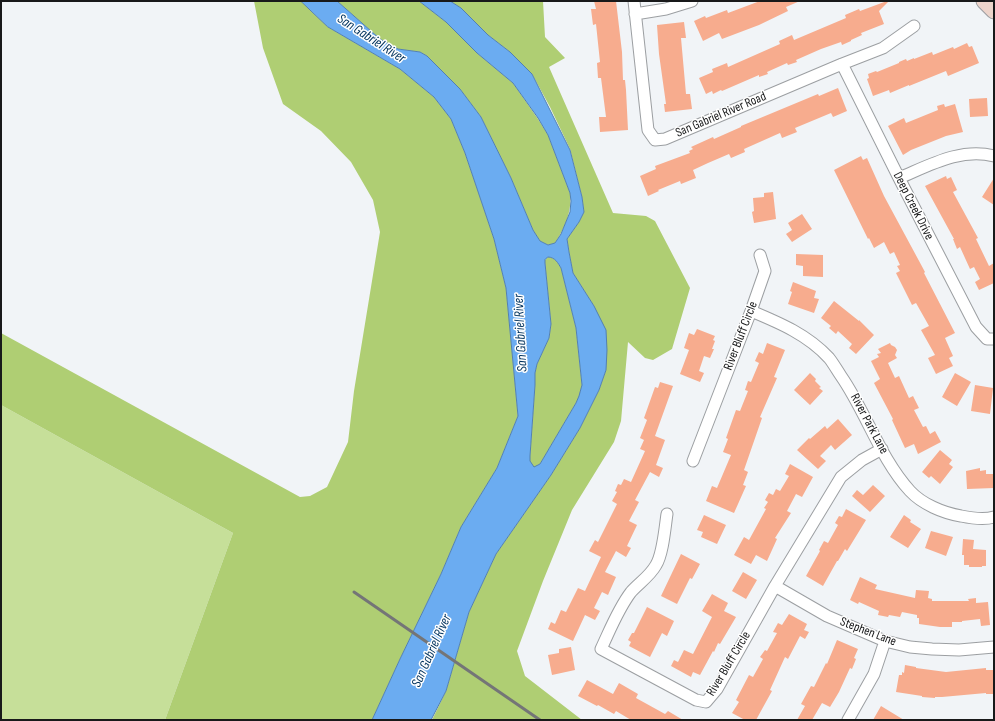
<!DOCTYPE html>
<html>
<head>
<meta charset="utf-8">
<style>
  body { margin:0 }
  #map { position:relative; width:995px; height:721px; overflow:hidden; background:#f1f4f7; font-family:"Sofia Sans Condensed",sans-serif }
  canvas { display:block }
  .frame { position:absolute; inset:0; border:2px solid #18191a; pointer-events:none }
</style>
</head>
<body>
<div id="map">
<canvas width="995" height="721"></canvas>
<div class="frame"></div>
</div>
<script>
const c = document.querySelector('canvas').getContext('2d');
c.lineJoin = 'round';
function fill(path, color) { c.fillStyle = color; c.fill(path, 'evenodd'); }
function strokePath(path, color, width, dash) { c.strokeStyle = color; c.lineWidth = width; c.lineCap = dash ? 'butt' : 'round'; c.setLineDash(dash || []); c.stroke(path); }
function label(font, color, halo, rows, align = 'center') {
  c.font = font + ' "Sofia Sans Condensed",sans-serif'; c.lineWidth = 3; c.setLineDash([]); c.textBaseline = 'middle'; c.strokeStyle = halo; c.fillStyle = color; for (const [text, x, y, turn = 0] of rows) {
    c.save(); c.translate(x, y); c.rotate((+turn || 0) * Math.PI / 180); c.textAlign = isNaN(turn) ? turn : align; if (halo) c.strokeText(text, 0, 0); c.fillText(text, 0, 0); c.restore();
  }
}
fill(new Path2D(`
  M1 405 233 533 165 720H1Z`), '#c6df99');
fill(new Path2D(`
  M254 1H301L328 27 400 69 434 97 451 119 465 153 494 239 506 288 518 416 497 468 461 527 441 574 400 659 372 720H165L233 533 1 405V333L300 497 310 496 327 487 348 442 354 391 380 232 373 200 351 162 321 131 283 104 263 48Z
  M337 1H419L446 22 477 53 513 83 538 119 548 135 570 193C572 212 565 228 555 243L548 245 540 241 533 230 511 178 481 117 460 89 427 56 420 52 398 49 380 39Z
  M450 1H543L545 37 565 58 549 67 613 213 646 216 655 221 690 288 672 349 653 360 645 358 628 342 621 421 614 442 572 510 543 581 517 651 525 676 582 720H432L446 691 469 612 496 554 551 475 580 428 599 390 606 370 594 306 573 273 569 252 567 239 579 222 584 212 582 197 570 149 550 107 532 74 510 52 488 35 461 8Z
  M548 257C555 257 558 263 561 268L576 328 582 385 579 397 576 403 540 464 534 468 530 461V456L535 385V373L537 364 549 338 551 324 545 263V260Z`), '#afce73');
const water = new Path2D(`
  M301 1H337L380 39 398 49 420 52 427 56 460 89 481 117 511 178 533 230 540 241 548 245 555 243 561 234 570 212 571 201 570 193 548 135 538 118 513 83 477 53 446 22 419 1H450L461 8 488 35 510 52 532 74 570 150 582 197 584 212 579 222 567 239 569 252 573 273 594 306 606 330 607 350 606 370 599 390 580 428 551 475 496 554 469 612 446 691 431 720H372L400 659 441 574 461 527 497 468 518 416 506 288 494 239 465 153 451 119 434 97 400 69 328 27ZM548 257C555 257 558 263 561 268L576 328 582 385 579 396 576 403 540 464 534 467 530 461V456L535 385V373L537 364 549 338 551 324 545 263V260Z`);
fill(water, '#6bacf1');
strokePath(water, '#5280b0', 1);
fill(new Path2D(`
  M594 1H616L622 52 623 80H625L626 90 628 130 600 132 599 117H606L601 78H598L597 63 600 62 596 24 593 25 591 9H596Z
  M760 1H800L786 7 788 11 759 25 722 39 719 33 703 41 694 21 705 16 706 18 727 10 728 13Z
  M887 1H889L879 11 884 24 861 33 862 35 851 40V41L842 45 841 42 821 49 796 60 797 62 788 65 787 63 767 72 768 74 759 77V75L722 91 721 90 713 94 712 91 706 94 699 78 713 72 712 69 727 63 728 67 780 44 779 41 792 35 794 40 846 18 845 15 859 9 860 11Z
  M684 22 686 38H681L686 94H690L692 109 665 112 664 104H666L659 54 657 25Z
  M967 43 969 47 972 46 979 63 948 76 946 71 909 86V85L890 93 889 90 873 96 867 79 869 78 868 74 876 71 877 72 899 63V62L906 59 907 61 914 58V59L932 52 933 55 953 47 954 49Z
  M838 88 847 111 833 117 831 113 795 128 797 132 782 138 780 133 744 149 745 152 731 158 729 154 708 163 693 170 696 178 681 184 680 181 658 190 659 191 648 196 640 176 656 169 655 166 690 153 689 151 693 149 691 147 713 137 714 139 741 127V126L818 94 819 96Z
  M987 98 988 116 970 117 969 99Z
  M944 104 945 107 955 104 963 132 946 136 911 150 903 155 888 126 904 118 906 123 938 110 937 106Z
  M861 156 863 160 867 158 884 196 925 272 924 273 955 333 945 338 953 356 949 358 953 366 936 374 928 358 935 355 921 330 929 326 916 303 912 305 896 273 900 271 897 266 900 265 894 252 890 254 884 242 874 248 869 238 868 239 834 170Z
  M946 176 947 179 951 177 957 190 953 192 978 238 976 239 989 266 994 263V283L979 290 975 282 980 279 974 267 970 269 960 247 957 249 953 239H954L925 186Z
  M994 178V205L982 197Z
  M773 192 776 219 754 223 752 212 754 211 753 198 764 197V193Z
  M802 214 812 229 792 242 786 234 792 230 788 223Z
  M796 254 823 255V277L803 276V266L796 265Z
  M793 282 816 291 814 298 819 299 814 313 788 304 792 292 790 291Z
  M834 301 859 321V320L874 335 856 354 849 348 852 344 838 331 836 334 829 328 831 326 821 318Z
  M697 329 715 336 713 340 715 341 712 349H714L710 358 704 356 699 371 704 373 700 382 680 374 689 350 684 348 689 333 694 335Z
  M767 343 785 350 774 377 777 378 760 417 762 418 744 470 748 472 743 485 746 486 734 513 706 501 712 486 717 488 731 455 723 452 728 439 726 438 736 410 740 411 748 391 745 390 748 381 751 382 759 363 755 361 759 352 763 354Z
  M890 343 891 345 895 347 897 350 895 355 897 358 888 363 895 378 899 376 909 398 913 396 919 408 914 410 923 427 926 426 930 434 935 431 941 442 918 454 914 444 905 448 892 420 893 419 874 383 880 379 871 361 879 357 877 354 881 353 878 349Z
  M810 373 816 379 815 381 821 387 819 388 823 391 810 405 794 390Z
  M955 373 971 382 957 406 942 397Z
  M660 382 673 386 655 436 665 440 656 465 663 468 659 477 650 472 635 500 639 502 629 521 637 525 627 546 631 548 626 557 616 551 605 572 616 577 608 595 602 592 594 608 600 611 595 620 585 615 573 641 548 629 551 622 555 624 561 610 566 612 578 588 585 591 601 557 589 551 595 540 598 542 617 504 612 501 617 492 615 491 618 484 621 485 624 479 631 482 645 451 640 449 644 440 640 438 647 420 644 418 655 387 658 388Z
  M975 385 993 388 990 414 971 411Z
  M838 419 852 435 835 450 831 445 820 456 826 461 818 469 797 450 809 438 810 439 825 426 827 429Z
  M940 450 952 460 949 464 953 467 940 484 931 476 929 478 922 472Z
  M790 464 813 477 802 497 796 494 787 511 791 513 775 538 777 539 767 561 756 555 751 564 734 555 744 537 749 540 766 509 764 508 768 502 765 500 769 493 773 495 776 489 780 491 789 476 785 474Z
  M980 468V471L986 470V474H994V488L967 489 966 471Z
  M873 485 885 496 870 512 852 496 857 490 863 495Z
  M846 509 866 520 847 551 845 549 838 561H837L823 586 806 576 820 551 819 550 824 541 828 543 838 525 835 523 839 516 842 517Z
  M704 515 726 525 717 544 701 537 703 532 697 530Z
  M904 515 911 520 910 522 921 529 908 548 890 537Z
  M931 531 953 537 946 556 925 548Z
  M963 539 974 540 973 549 986 550V566H982V567H969V565H964V555H962Z
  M681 554 700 564 692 579 690 578 677 604 661 596Z
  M743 572 757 580 746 599 732 591Z
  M860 577 877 585 875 589 915 598 916 590 929 591 928 598 932 599V601H969L968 599 976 598V603L988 602 990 625 981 626 980 619 962 621V622H952V627H940L919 624V618H917V615L902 612 900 617 889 615 888 617 878 615 879 611 859 602 858 604 850 600Z
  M712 594 728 603 724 611 736 617 720 644 718 643 714 652 713 651 700 675 693 672 691 677 671 666 674 660 678 662 684 650 693 654 712 617 702 611Z
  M647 607 674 621 667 636 662 633 650 657 629 646 631 642 628 640 632 633H634Z
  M789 614 807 624 804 630 809 632 805 639 800 636 788 659 785 657 770 690 772 691 756 720H745L732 713 739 702 736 700 749 675 753 677 763 659 760 657 765 650 767 651 777 633 773 632 778 623 782 625Z
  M837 640 858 649 854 658 856 659 852 669 850 668 839 692 830 707 822 703 812 720H797L805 706 801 704 811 686 814 687 826 663 827 664Z
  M571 647 575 670 552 675 548 655 559 653V649Z
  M905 665 916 667V668L946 672 986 668V670H994V694H986V693L942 697H935V698L922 697V696L896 692 899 675H902V672L904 673Z
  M587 680 613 694 619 683 638 694 636 698 665 714 668 711 683 720H631L616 711 614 714 598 705 597 706 578 696Z
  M881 706 904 720H873Z`), '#f7ac8e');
const street = new Path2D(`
  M634 1 647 121 648 130 655 140 665 139 842 64 883 48 914 26
  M635 14 666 9 692 1
  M842 64 899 178 976 327 987 339H994
  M899 178C928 166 961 147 994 156
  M751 311C780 323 808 335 829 358 833 363 837 370 841 376 866 412 880 458 910 491 922 504 943 513 961 516 971 518 984 520 994 517
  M693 461 751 311 765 271 760 255
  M667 514C665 527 663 554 656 565 650 576 639 583 631 592 618 609 610 630 601 649L696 700 706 702 717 689 775 586 841 477 862 460 882 449
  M775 586 827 616 885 641 910 647 932 649 959 650 994 647
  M848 720 874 674 885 641`);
const secondary = new Path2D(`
  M984 1 994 11`);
strokePath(street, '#9c9fa2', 13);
strokePath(secondary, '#9c9fa2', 17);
strokePath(street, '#fff', 11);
strokePath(secondary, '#edd4cb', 15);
strokePath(new Path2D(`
  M354 592 540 720`), '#747577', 3);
label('13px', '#18191a', '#fff', [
  ["San Gabriel River Road",721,115,-23],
  ["Deep Creek Drive",913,206,63],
  ["River Bluff Circle",741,336,-69],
  ["River Park Lane",869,424,62],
  ["Stephen Lane",868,632,21],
  ["River Bluff Circle",729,664,-59]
]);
label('italic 14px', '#01325d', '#fff', [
  ["San Gabriel River",371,39,33],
  ["San Gabriel River",521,333,-93],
  ["San Gabriel River",432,651,-66]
]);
</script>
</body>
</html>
